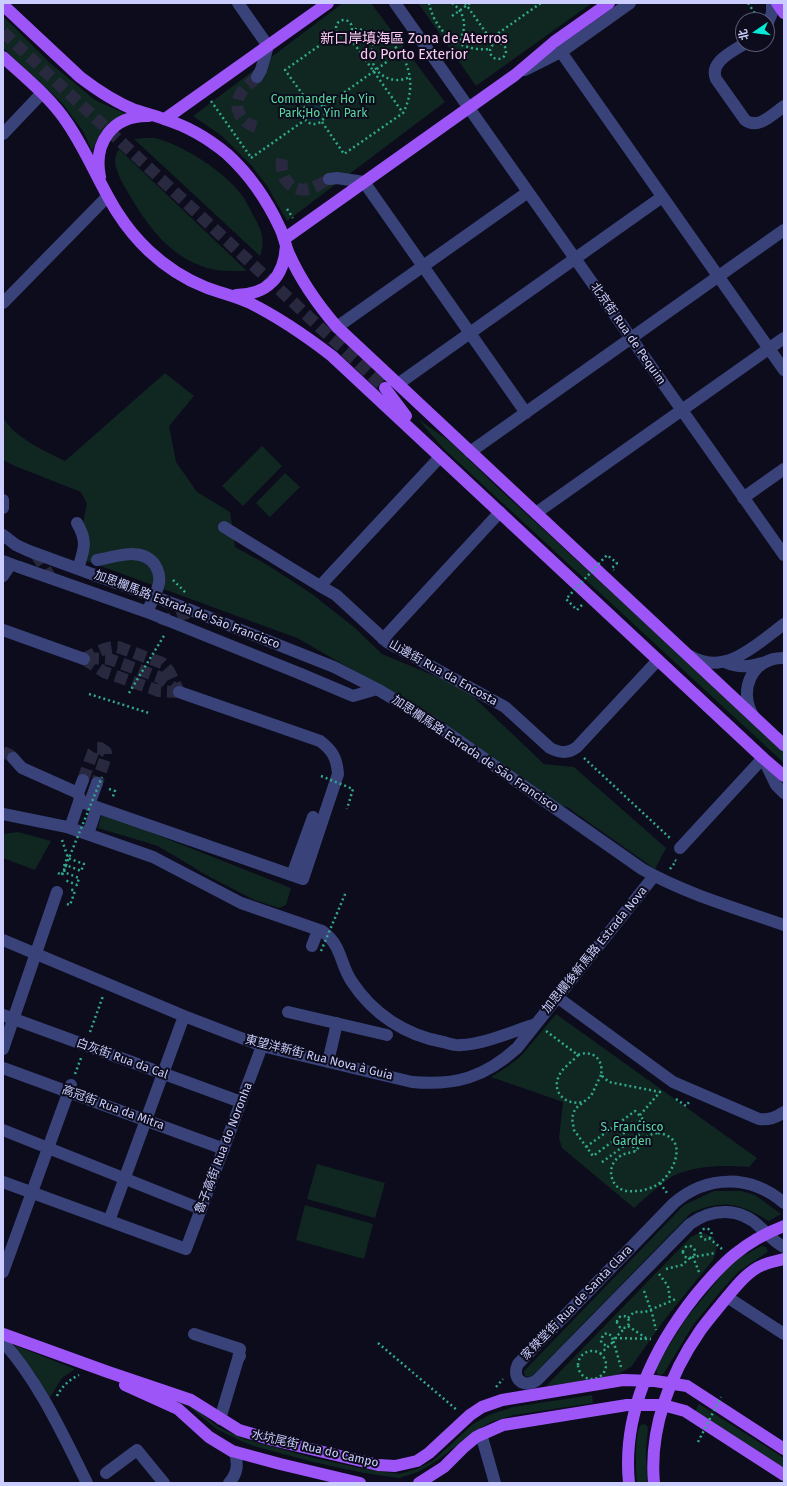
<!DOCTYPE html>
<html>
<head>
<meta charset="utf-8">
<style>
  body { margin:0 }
  #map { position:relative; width:787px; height:1486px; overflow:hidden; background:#0c0c1c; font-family:"Fira Sans","Noto Sans SC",sans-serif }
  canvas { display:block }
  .frame { position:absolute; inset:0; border:4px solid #cacdfd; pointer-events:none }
  .north { position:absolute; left:735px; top:12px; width:40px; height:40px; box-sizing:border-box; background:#0c0c1c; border:1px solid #585976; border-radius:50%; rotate:257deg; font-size:11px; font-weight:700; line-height:16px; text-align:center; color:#cacdfd }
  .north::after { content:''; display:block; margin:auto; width:14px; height:18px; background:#09ead6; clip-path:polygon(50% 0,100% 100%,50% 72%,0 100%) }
</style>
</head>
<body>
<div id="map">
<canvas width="787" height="1486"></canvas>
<div class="frame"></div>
<div class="north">北</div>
</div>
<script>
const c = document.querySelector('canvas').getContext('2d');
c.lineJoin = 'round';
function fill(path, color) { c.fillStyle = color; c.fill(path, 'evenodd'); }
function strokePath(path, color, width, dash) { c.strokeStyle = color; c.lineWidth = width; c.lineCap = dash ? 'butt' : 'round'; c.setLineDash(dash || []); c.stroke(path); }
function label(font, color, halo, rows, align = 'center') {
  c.font = font + ' "Fira Sans","Noto Sans SC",sans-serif'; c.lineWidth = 4; c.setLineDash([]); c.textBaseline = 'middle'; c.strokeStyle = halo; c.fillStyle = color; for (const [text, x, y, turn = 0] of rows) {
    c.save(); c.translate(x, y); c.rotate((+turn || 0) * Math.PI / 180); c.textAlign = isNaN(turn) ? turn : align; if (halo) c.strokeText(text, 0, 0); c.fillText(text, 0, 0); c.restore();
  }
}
fill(new Path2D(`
  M343 3H371L445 102 287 221 267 186 251 165 222 136 193 116Z
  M418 3H592L476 86Z
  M3 16 50 63 95 100 126 114C107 123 100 132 92 151L83 131 62 103 3 48Z
  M144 138C149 138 154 137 159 139 187 148 222 170 241 194 246 200 249 208 253 215 261 228 266 241 260 256L134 139Z
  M119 149 247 271C230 271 214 272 199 265 165 252 143 219 126 189 121 181 115 169 115 160 115 157 117 152 119 149Z
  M165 373 194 396 169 426 176 462 197 492 230 512 235 547 266 564 312 594 355 628 382 654 464 688 544 764 574 767 666 848 655 869 567 807 541 801 443 722 297 638 76 557 87 504 81 492 15 466 3 460V417C13 437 45 451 65 461Z
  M418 419 452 443 494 484 784 751V763L443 448Z
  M262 446 282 466 243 506 222 486Z
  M285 473 300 487 270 517 256 503Z
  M102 813 291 888 286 905 279 908 254 900 208 876 158 846 98 828Z
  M18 832 51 841 35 870 3 858V834Z
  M556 1014 757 1158 749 1167C726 1165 697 1165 675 1175 664 1181 644 1199 634 1208L562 1148 559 1138 563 1102 491 1077 507 1067 521 1056Z
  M317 1164 385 1183 375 1218 307 1199Z
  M714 1191H741L755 1195 781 1214 769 1221C738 1203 724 1199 691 1213L533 1375 529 1377 525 1376 524 1372 525 1370 684 1205Z
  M305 1205 373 1224 364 1259 296 1240Z
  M701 1232 713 1237C718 1246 717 1251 713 1260L665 1319 631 1367 613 1377 546 1386 691 1237Z
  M761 1246 766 1247 768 1251 766 1253 738 1272 721 1291 693 1325 664 1373 660 1375 657 1374 656 1367 685 1320 730 1265 738 1259Z
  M14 1345 75 1369 62 1378 49 1399 36 1375Z
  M109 1377 189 1403 218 1427 244 1439 314 1458 365 1469 399 1474 417 1469 434 1460 473 1424 489 1415 513 1407 592 1395 593 1403 514 1415 491 1422 477 1430 435 1462 418 1472 399 1478 364 1473 313 1462 257 1447 243 1442 217 1429 188 1406Z
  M699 1404 784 1458V1469L695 1412Z
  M644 1424 647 1426 648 1429 646 1449 647 1483H637C636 1472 634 1432 641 1425Z`), '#102621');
fill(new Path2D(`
  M306 113a8 8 0 1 1 16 0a8 8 0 1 1-16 0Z`), '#0d2a3f');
strokePath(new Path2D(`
  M257 77C252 82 245 87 241 93 231 109 243 125 260 128
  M282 159C279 176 290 193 309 189 316 187 323 182 329 179
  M36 554 52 580 56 581
  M160 618 166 620 193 611
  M87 658 109 659 159 677 175 689
  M84 659C95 653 106 646 118 647L162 663 169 671 179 692
  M84 659 104 672 136 683 159 691 179 692
  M3 752 10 755 13 758
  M83 780 93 752 96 748H100L106 752V756L97 783`), '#28293e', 12, [12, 6]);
strokePath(new Path2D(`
  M3 32 385 388`), '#28293e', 12, [12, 6]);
strokePath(new Path2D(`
  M429 3C435 32 459 52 490 49
  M452 3C466 13 468 30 457 43
  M465 3 494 44
  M748 3 756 15
  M452 16 470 3
  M336 28a8 8 0 1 1 16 0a8 8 0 1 1-16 0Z
  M348 35 403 113
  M380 36C358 57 382 90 410 77
  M490 39 541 3
  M490 51a8 8 0 1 1 16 0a8 8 0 1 1-16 0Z
  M211 101 250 156
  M303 113a11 11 0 1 1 22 0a11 11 0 1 1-22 0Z
  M309 103 285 70 337 33
  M324 107 388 61
  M322 122 344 154 403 113C424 73 397 29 352 29
  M251 158 305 120
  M287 209 293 218
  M173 580 187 594
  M129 693 165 634
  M89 694 149 713
  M584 758 671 839
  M109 789 115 791 112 799
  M62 840 68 858 84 864 81 871 66 865 64 872 79 878 77 885 65 880
  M64 866 68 856
  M670 869 676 861 675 860
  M58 873 62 875 63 871
  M67 904 70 905 75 891 70 889
  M546 1031 578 1055C593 1049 604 1060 601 1075L609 1082 660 1092 640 1115
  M90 1032 103 996
  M578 1055C572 1062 562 1068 559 1076 551 1092 566 1106 582 1102
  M75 1074 81 1058
  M601 1075 591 1096 575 1109 572 1118 574 1130 593 1156 643 1119
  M676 1099 686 1106 689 1102
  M658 1133C688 1137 676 1169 661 1182 655 1187 646 1190 638 1191 633 1191 628 1192 623 1190 609 1185 607 1165 619 1157 624 1153 630 1153 636 1151 642 1142 646 1134 658 1133Z
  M630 1142 636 1151
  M586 1147 635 1111C641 1117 648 1122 644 1131L601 1163
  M660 1183 667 1193
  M700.5 1234a5.5 5.5 0 1 1 11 0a5.5 5.5 0 1 1-11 0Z
  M709 1238 722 1249
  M683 1252a6 6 0 1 1 12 0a6 6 0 1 1-12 0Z
  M666 1269 682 1265 690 1258
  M699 1272 693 1257 715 1253
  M659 1274 668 1286 670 1300
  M644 1291 652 1313 656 1330
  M617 1322a6 6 0 1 1 12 0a6 6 0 1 1-12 0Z
  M628 1318 634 1312H645L676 1299
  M628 1326 646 1338
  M615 1338 651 1339
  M378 1343 457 1410
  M578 1365a14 14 0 1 1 28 0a14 14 0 1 1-28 0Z
  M600 1354 613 1342 612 1336 607 1333 603 1335 601 1341 603 1344 607 1346
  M621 1367 613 1340 625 1328
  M496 1387 503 1379
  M57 1396C62 1386 69 1380 79 1375`), '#31a98b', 2.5, [2, 3]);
strokePath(new Path2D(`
  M238 3 268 46 261 70 257 77
  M395 3 784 555
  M767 25 772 13V3
  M744 44C732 52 709 62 716 79L745 120C758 130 773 114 784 106
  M561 52 784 370
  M525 70 561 52 630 3
  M3 134 42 93
  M329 179 337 178 364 182 526 413
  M3 303 107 197
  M337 327 528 192
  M398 384 662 197
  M470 452 784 230
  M440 457 320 586 336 595 387 642 505 707 550 748C560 753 568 754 577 747L658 660
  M743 498 784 469
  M3 500V508
  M536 513 784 338
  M77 523C88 542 84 549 78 569
  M224 527 320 586
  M3 535 16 545 29 551 193 611 334 667 377 689 432 722 642 869C686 894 736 908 784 925
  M3 561 19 567
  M3 576 11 564
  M3 630 84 659
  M383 639 500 512
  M690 656C725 677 757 644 784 624
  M725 662C738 668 749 667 762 663
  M301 674 353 696 377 689
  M754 717C737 691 752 657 784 658
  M13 758 22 768 78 793 80 799 70 828
  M78 793 83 780
  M79 801 303 879 338 774C337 758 332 750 320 741L179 692
  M89 805 97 783
  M3 814 67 827 153 857 241 903 322 931C343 946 339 963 352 982 373 1014 405 1035 443 1042 448 1043 455 1046 461 1045 485 1044 513 1031 536 1024
  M88 834 97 807
  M680 848 763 758 776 785 784 793
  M292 875 313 817
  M3 940 184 1016 262 1046 412 1082C456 1086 485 1077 517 1048L654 876
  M312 946 318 930
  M557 997 673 1082 759 1119C769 1120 775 1118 784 1112
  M288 1012 387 1035
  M3 1015 241 1102
  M3 1049 57 892
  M328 1062 337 1023
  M3 1068 224 1149
  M3 1130 201 1209
  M3 1182 186 1249 262 1046
  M784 1203C750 1174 707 1175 674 1203L518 1364C511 1379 524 1389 537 1380L690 1224C712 1208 740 1207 760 1227 768 1234 774 1242 784 1247
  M109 1221 184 1016
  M3 1272 71 1085
  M727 1297 784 1334
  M194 1334 240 1349 238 1359
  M3 1342C38 1380 64 1437 87 1483
  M220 1419 238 1359 240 1356
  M481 1434 495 1483
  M106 1473 137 1450 164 1483
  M229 1483C238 1473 238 1464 235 1452`), '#39437a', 12);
strokePath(new Path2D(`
  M777 3 784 13
  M3 5 80 77C97 90 115 102 135 110 144 113 154 115 164 119 187 126 209 139 227 154 250 175 267 200 280 228 284 236 285 245 289 254 301 281 318 305 337 327L784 745
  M3 57C26 78 51 98 68 124 98 169 108 213 149 251 165 266 185 279 205 287 220 293 236 296 250 303 280 318 306 336 332 356L763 758 784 776
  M165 119 328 3
  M100 177C93 142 113 115 149 116
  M284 239 515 75 554 42 609 3
  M236 295C267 295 284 277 286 246
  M385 388 406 416
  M3 1334 108 1372 191 1400 239 1430 273 1440 378 1465 395 1466 417 1461 429 1453 470 1415 482 1407 502 1400 623 1380 655 1381 687 1386 784 1449
  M125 1385 178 1409 209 1437 232 1451 280 1464 360 1483
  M419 1483 444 1467 463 1448 476 1437 503 1425 627 1405H663L685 1411 784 1475
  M629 1483C622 1414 653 1349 695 1296 722 1263 743 1242 784 1226
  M654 1483C649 1429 670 1374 700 1331 707 1321 715 1312 723 1302 734 1289 747 1271 763 1265 770 1262 777 1261 784 1259`), '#9d55f8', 12);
strokePath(new Path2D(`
  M582 605 577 610 566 599 607 555 617 563 612 568 614 570
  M321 776 353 789 347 809
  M62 875 102 777
  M321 951 346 892
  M698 1442 721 1397`), '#31a98b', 2.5, [2, 3]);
strokePath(new Path2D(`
  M97 560C115 557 143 546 155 565 158 570 160 577 159 583 157 593 151 603 147 612
  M19 567 147 612 301 674`), '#39437a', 12);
label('12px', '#5ad9a1', '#0c0c1c', [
  ["Commander Ho Yin",323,100],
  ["Park;Ho Yin Park",323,114],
  ["S. Francisco",632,1128],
  ["Garden",632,1142]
]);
label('12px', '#cacdfd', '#0c0c1c', [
  ["北京街 Rua de Pequim",628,334,55],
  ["加思欄馬路 Estrada de São Francisco",187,610,21],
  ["山邊街 Rua da Encosta",443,673,29],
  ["加思欄馬路 Estrada de São Francisco",475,754,34],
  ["加思欄後新馬路 Estrada Nova",595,950,-51],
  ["東望洋新街 Rua Nova à Guia",319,1058,14],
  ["白灰街 Rua da Cal",122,1059,20],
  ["高冠街 Rua da Mitra",113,1108,20],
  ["魯子高街 Rua do Noronha",224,1148,-69],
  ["家辣堂街 Rua de Santa Clara",577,1303,-46],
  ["水坑尾街 Rua do Campo",315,1449,13]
]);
label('14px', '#fdccf4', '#0c0c1c', [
  ["新口岸填海區 Zona de Aterros",414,39],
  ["do Porto Exterior",414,55]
]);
</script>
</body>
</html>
